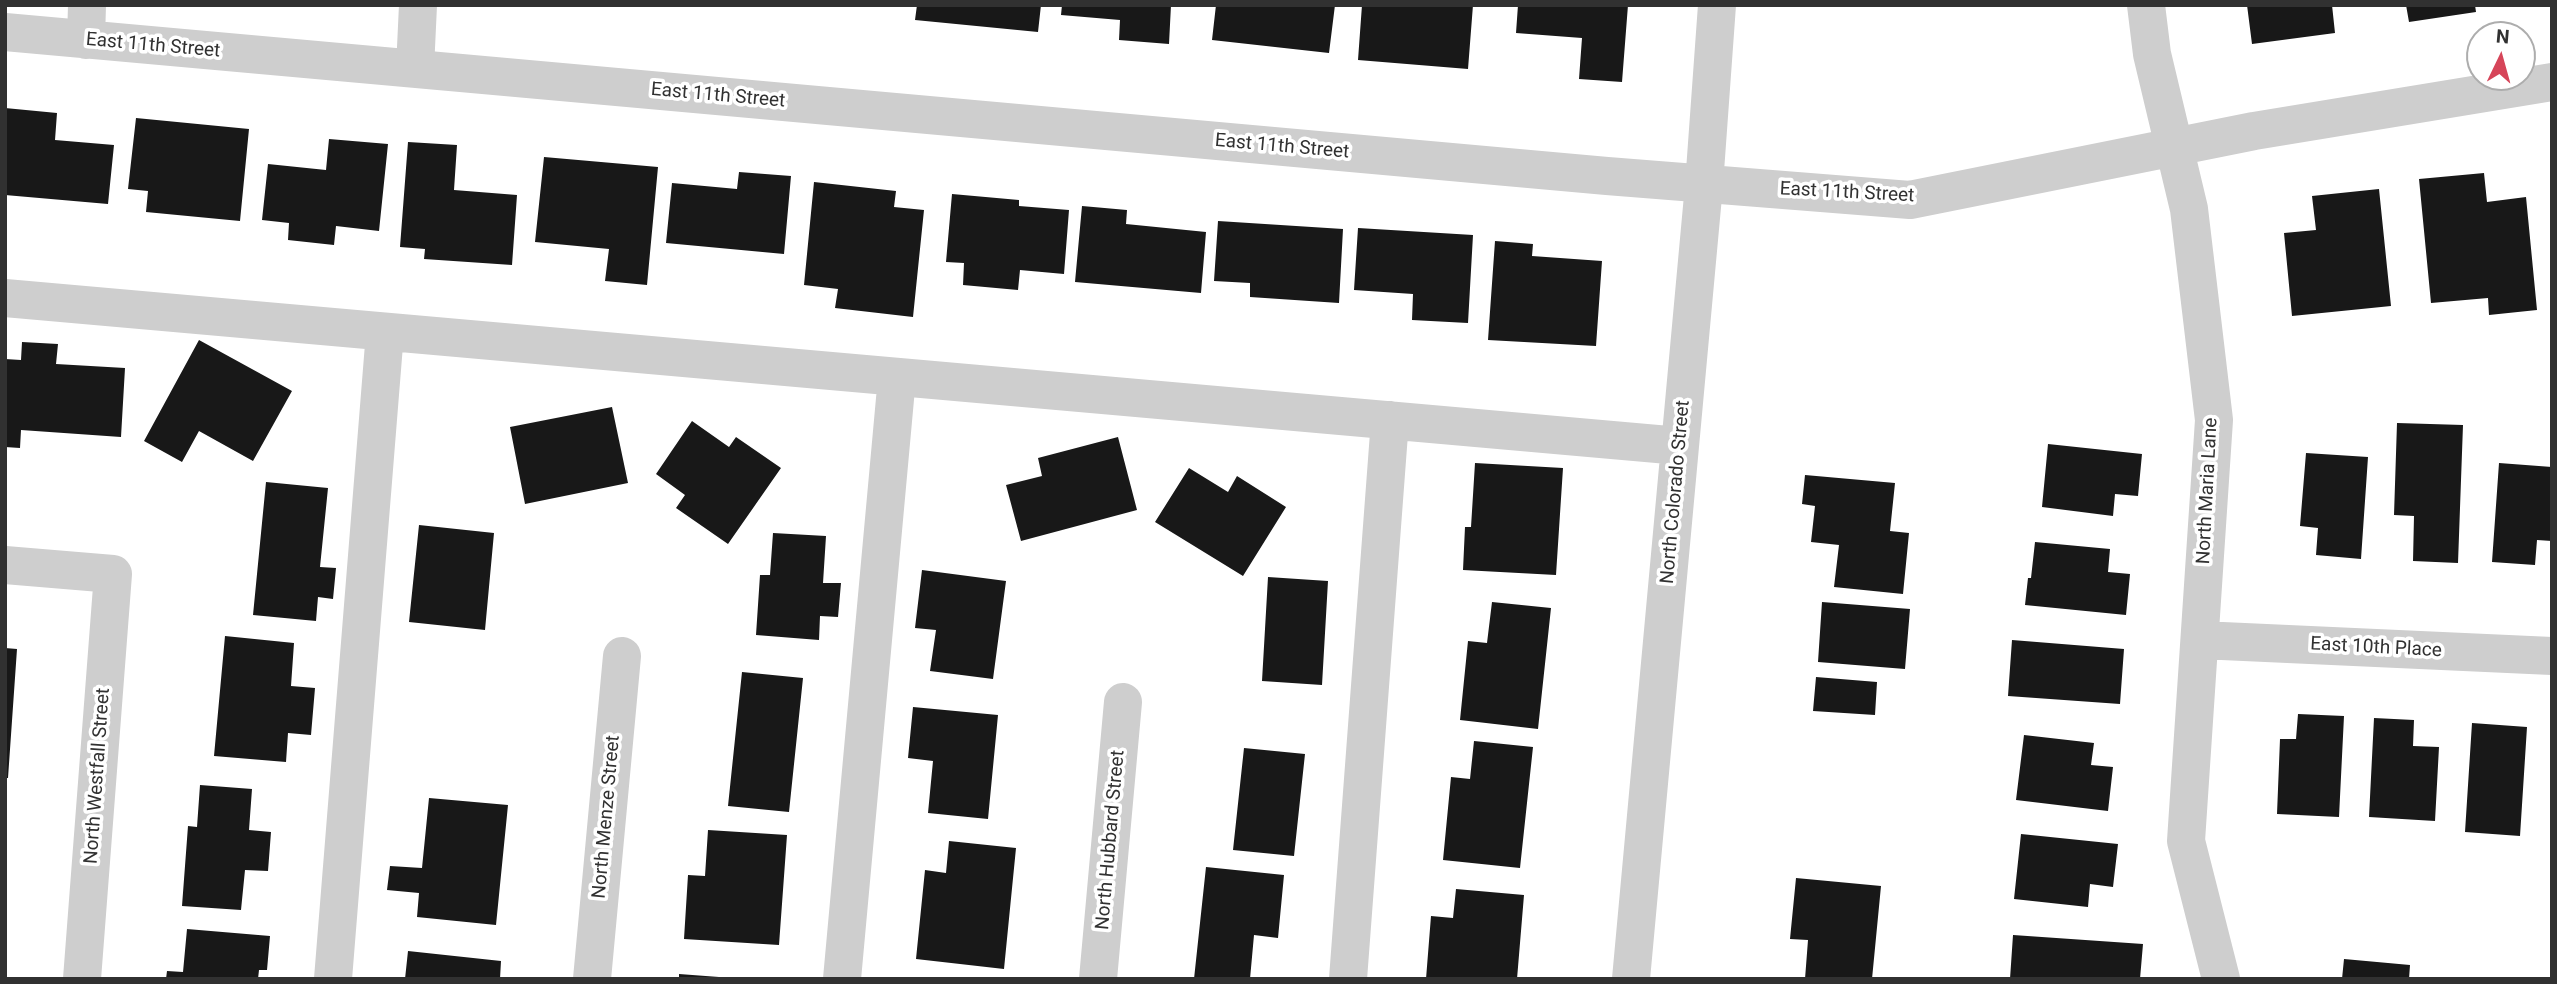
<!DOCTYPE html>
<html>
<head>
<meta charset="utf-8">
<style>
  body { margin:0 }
  #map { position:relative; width:2557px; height:984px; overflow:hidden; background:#fff; font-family:Roboto,sans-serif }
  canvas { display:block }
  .frame { position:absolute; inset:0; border:7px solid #313131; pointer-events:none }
  .north { position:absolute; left:2466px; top:21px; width:70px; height:70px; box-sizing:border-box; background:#fff; border:2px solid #adadad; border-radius:50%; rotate:5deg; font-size:19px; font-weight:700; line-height:28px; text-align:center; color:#313131 }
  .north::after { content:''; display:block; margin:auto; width:24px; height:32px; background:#d64559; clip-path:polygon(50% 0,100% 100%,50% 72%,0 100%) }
</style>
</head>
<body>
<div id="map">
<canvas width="2557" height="984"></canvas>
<div class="frame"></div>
<div class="north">N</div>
</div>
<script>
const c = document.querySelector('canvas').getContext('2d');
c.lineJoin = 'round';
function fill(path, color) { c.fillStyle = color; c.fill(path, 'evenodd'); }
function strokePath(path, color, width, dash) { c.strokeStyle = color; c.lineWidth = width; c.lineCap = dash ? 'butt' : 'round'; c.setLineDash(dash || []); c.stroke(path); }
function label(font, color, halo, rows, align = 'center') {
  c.font = font + ' Roboto,sans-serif'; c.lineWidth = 7; c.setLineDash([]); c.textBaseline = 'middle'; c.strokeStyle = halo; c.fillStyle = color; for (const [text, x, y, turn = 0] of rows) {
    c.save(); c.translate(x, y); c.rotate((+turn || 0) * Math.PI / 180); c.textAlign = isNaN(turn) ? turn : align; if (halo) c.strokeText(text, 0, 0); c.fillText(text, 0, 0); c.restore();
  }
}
fill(new Path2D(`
  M917 5H1041L1038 32 915 20Z
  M1062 5H1171L1169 44 1119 40 1120 20 1061 15Z
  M1216 5H1335L1329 53 1212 40Z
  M1362 5H1473L1468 69 1358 60Z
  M1518 5H1628L1622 82 1579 79 1582 38 1516 33Z
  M2247 5H2332L2335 33 2252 44Z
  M2406 5H2475L2476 12 2409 22Z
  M5 108 57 113 55 140 114 145 108 204 5 195Z
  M136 118 249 129 240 221 146 212 148 191 128 189Z
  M329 139 388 144 379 231 336 226 334 245 288 240 289 223 262 220 268 164 326 170Z
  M408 142 457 145 454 190 517 195 512 265 424 259 425 249 400 247Z
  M544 157 658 167 647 285 605 281 609 249 535 242Z
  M739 172 791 176 784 254 666 243 672 183 737 189Z
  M2484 173 2487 202 2526 197 2537 310 2489 315 2488 298 2431 303 2419 179Z
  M814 182 896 191 894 207 924 210 913 317 835 308 838 289 804 285Z
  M2379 189 2391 306 2292 316 2284 233 2316 230 2312 196Z
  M952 194 1019 200V206L1069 210 1064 274 1020 270 1018 290 963 285 964 263 946 262Z
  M1082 206 1127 210 1126 224 1206 232 1201 293 1075 282Z
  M1218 221 1343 229 1339 303 1250 297V283L1214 281Z
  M1358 228 1473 235 1468 323 1412 320 1413 294 1354 290Z
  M1495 241 1533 244 1532 256 1602 261 1596 346 1488 340Z
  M199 340 292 391 253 461 199 431 182 462 144 441Z
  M22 342 58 344 56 364 125 368 121 437 21 430 20 448 5 447V359L21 360Z
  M612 407 628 483 525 504 510 427Z
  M692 421 729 447 736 437 781 468 728 544 676 508 685 495 656 474Z
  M2397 423 2463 425 2458 563 2413 561 2414 516 2394 515Z
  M1118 437 1137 510 1021 541 1006 485 1042 476 1038 458Z
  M2048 444 2142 454 2138 496 2115 494 2113 516 2042 507Z
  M2306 453 2368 457 2361 559 2316 555 2318 528 2300 526Z
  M1475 463 1563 468 1556 575 1463 570 1465 527H1471Z
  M2499 463 2552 467V541L2537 540 2535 565 2492 562Z
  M1189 468 1228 492 1237 476 1286 507 1243 576 1155 522Z
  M1805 475 1895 483 1890 531 1909 533 1903 594 1834 587 1839 545 1811 542 1815 506 1802 504Z
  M266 482 328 488 320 567 336 568 333 599 318 597 316 621 253 615Z
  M419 525 494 533 485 630 409 622Z
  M773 533 826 536 823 583H841L838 617 820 616 819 640 756 635 760 575H770Z
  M2035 542 2110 549 2108 572 2130 574 2126 615 2025 605 2028 578H2031Z
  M922 570 1006 581 993 679 930 671 936 630 915 628Z
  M1268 577 1328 581 1322 685 1262 681Z
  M1492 602 1551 608 1538 729 1460 720 1468 641 1487 643Z
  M1822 602 1910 609 1905 669 1818 662Z
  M225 636 294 643 291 686 315 688 311 735 288 733 286 762 214 756Z
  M2012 640 2124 649 2120 704 2008 696Z
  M5 648 17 649 8 778H5Z
  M742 672 803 678 789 812 728 806Z
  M1816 677 1877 682 1875 715 1813 711Z
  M913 707 998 715 988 819 928 813 933 761 908 758Z
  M2298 714 2344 716 2339 817 2277 814 2280 739H2296Z
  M2374 718 2414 720 2413 746 2439 747 2435 821 2369 817Z
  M2472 723 2527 727 2520 836 2465 832Z
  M2024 735 2094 743 2091 765 2113 767 2108 811 2016 800Z
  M1474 741 1533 747 1520 868 1443 860 1451 777 1470 779Z
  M1244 748 1305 754 1294 856 1233 850Z
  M200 785 252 789 249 830 271 832 268 871 245 870 241 910 182 906 188 826 197 827Z
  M429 798 508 805 496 925 417 917 419 893 387 890 390 866 422 868Z
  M708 830 787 835 779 945 684 939 688 875 705 876Z
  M2021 834 2118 844 2113 887 2090 884 2088 907 2014 899Z
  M949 841 1016 848 1004 969 916 959 925 870 946 873Z
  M1206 867 1284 875 1278 938 1254 935 1250 979H1194Z
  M1796 878 1881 886 1872 979H1805L1808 940 1790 939Z
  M1456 889 1524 895 1517 979H1426L1431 916 1453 918Z
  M187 929 270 936 267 970H259L258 979H166L167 971 183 972Z
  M2013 935 2143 944 2140 979H2010Z
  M408 951 501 961 500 979H405Z
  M2344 959 2410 965 2409 979H2342Z
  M679 974 719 977V979H679Z`), '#181818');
strokePath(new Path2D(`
  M2146 5 2152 54 2189 209 2214 420 2186 841 2221 979
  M5 32 1607 176 1910 200 2254 131 2552 82
  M86 40 87 5
  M415 69 418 5
  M5 298 1680 446
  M5 565 113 574 82 979
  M2200 640 2552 656
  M333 979 385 332
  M592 979 622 656
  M842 979 897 377
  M1098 979 1123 702
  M1348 979 1390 420
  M1631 979 1704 185 1717 5`), '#cecece', 38);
label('19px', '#313131', '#fff', [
  ["East 11th Street",153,46,5],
  ["East 11th Street",718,96,5],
  ["East 11th Street",1282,147,5],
  ["East 11th Street",1847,193,3],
  ["North Maria Lane",2208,491,-87],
  ["North Colorado Street",1676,492,-85],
  ["East 10th Place",2376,648,3],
  ["North Westfall Street",98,776,-86],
  ["North Menze Street",607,817,-85],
  ["North Hubbard Street",1111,840,-85]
]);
</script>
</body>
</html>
